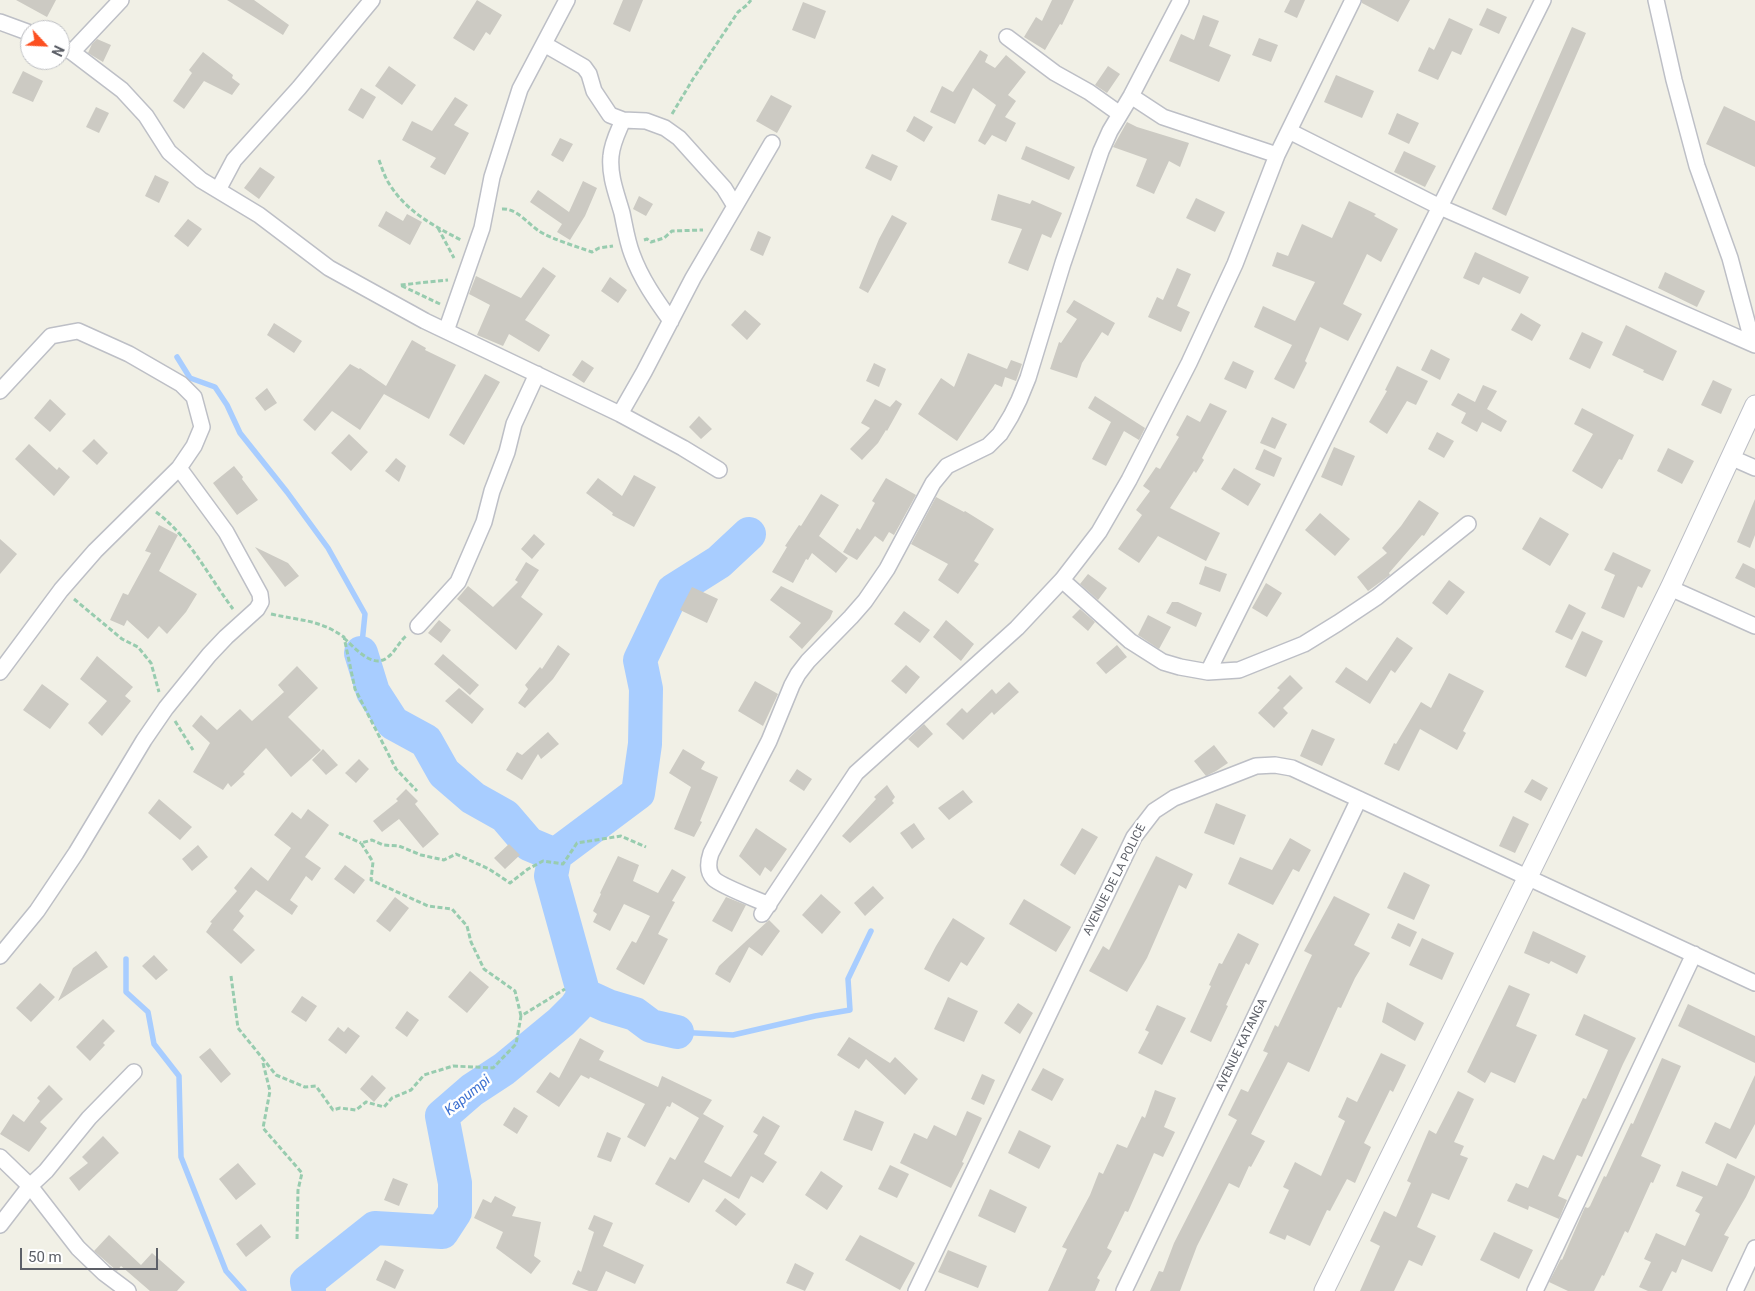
<!DOCTYPE html>
<html>
<head>
<meta charset="utf-8">
<style>
  body { margin:0 }
  #map { position:relative; width:1755px; height:1291px; overflow:hidden; background:#f1f0e6; font-family:Roboto,sans-serif }
  canvas { display:block }
  .north { position:absolute; left:20px; top:20px; width:50px; height:50px; box-sizing:border-box; background:#fff; border:1px solid #bebfc3; border-radius:50%; rotate:115deg; font-size:14px; font-weight:700; line-height:20px; text-align:center; color:#5d6068 }
  .north::after { content:''; display:block; margin:auto; width:18px; height:22px; background:#fc5021; clip-path:polygon(50% 0,100% 100%,50% 72%,0 100%) }
  .scale { position:absolute; left:20px; top:1248px; width:138px; height:22px; box-sizing:border-box; border:2px solid #5d6068; border-top:0; padding-left:6px; font-size:15px; line-height:18px; white-space:nowrap; color:#5d6068; -webkit-text-stroke:4px #fff; paint-order:stroke }
</style>
</head>
<body>
<div id="map">
<canvas width="1755" height="1291"></canvas>
<div class="north">N</div>
<div class="scale">50 m</div>
</div>
<script>
const c = document.querySelector('canvas').getContext('2d');
c.lineJoin = 'round';
function strokePath(path, color, width, dash) { c.strokeStyle = color; c.lineWidth = width; c.lineCap = dash ? 'butt' : 'round'; c.setLineDash(dash || []); c.stroke(path); }
function fill(path, color) { c.fillStyle = color; c.fill(path, 'evenodd'); }
function label(font, color, halo, rows, align = 'center') {
  c.font = font + ' Roboto,sans-serif'; c.lineWidth = 5; c.setLineDash([]); c.textBaseline = 'middle'; c.strokeStyle = halo; c.fillStyle = color; for (const [text, x, y, turn = 0] of rows) {
    c.save(); c.translate(x, y); c.rotate((+turn || 0) * Math.PI / 180); c.textAlign = isNaN(turn) ? turn : align; if (halo) c.strokeText(text, 0, 0); c.fillText(text, 0, 0); c.restore();
  }
}
strokePath(new Path2D(`
  M177 357 190 378 215 387 227 405 240 433 287 492 328 548 365 614 361 653
  M126 959V992L148 1012 154 1044 179 1076 181 1157 226 1271 244 1291
  M677 1032 733 1035 815 1016 850 1010 848 979 871 931`), '#a8cdff', 5.5);
strokePath(new Path2D(`
  M361 653 373 692 393 723 426 741 444 773 473 798 505 816 529 844 555 855 551 876 584 995
  M555 855 638 793 645 744 646 689 640 660 673 591 719 562 749 534
  M309 1291 307 1282 375 1228 442 1232 455 1212V1183L442 1116 472 1090 504 1069 561 1022 576 1007 584 995 608 1006 635 1014 651 1026 677 1032`), '#a8cdff', 34);
fill(new Path2D(`
  M16 0H56L47 17Z
  M227 0H254L289 25 283 35Z
  M477 0 502 15 490 35 486 32 474 51 453 38Z
  M623 0H643L630 32 613 24Z
  M1052 0H1074L1062 25 1060 24 1045 50 1024 37 1036 17 1042 21Z
  M1290 0H1305L1297 18 1284 12Z
  M1362 0H1410L1398 22 1362 3Z
  M803 2 826 11 815 39 792 30Z
  M1487 8 1507 17 1499 34 1479 25Z
  M1203 15 1219 21 1209 46 1231 55 1219 82 1169 61 1181 34 1194 40Z
  M1449 18 1473 29 1461 55 1452 51 1438 80 1418 71 1429 47 1434 50Z
  M1572 27 1586 33 1506 216 1492 209Z
  M1259 38 1278 45 1271 62 1252 55Z
  M97 39 111 45 103 62 88 53 92 44Z
  M980 50 988 55 985 62 995 68 1006 55 1026 72 1008 95 1016 101 1005 117 1016 123 1006 142 992 135 985 145 978 141 996 105 973 88 955 124 930 112 942 86 953 92Z
  M203 52 233 75 232 78 240 84 232 95 204 81 184 109 173 101 192 73 189 70Z
  M389 66 416 85 402 105 375 86Z
  M1108 66 1120 74 1107 93 1095 85Z
  M23 71 43 81 33 102 12 93Z
  M1336 75 1374 91 1362 118 1324 102Z
  M361 88 376 97 363 119 348 110Z
  M771 95 792 106 777 133 756 121Z
  M455 97 468 105 454 125 469 133 445 175 430 167 436 158 402 140 412 121 432 131Z
  M1724 106 1755 121V167L1706 144Z
  M96 107 109 113 99 133 86 127Z
  M1397 113 1419 123 1409 144 1388 134Z
  M914 116 933 127 924 142 906 131Z
  M1127 122 1137 127 1189 143 1180 167 1169 161 1154 194 1136 186 1147 159 1113 147Z
  M560 138 573 144 563 162 551 155Z
  M1026 146 1075 167 1069 180 1021 159Z
  M1404 151 1436 166 1425 187 1394 172Z
  M872 154 898 166 891 181 865 168Z
  M260 167 275 177 259 199 244 188Z
  M155 175 169 182 159 203 145 196Z
  M583 181 597 188 585 216 570 240 557 232 562 224 530 202 538 190 569 212Z
  M998 194 1030 204 1032 200 1062 213 1051 238 1042 234 1028 271 1008 263 1022 229 991 220Z
  M639 196 653 204 646 216 633 209Z
  M1196 198 1225 212 1215 232 1186 218Z
  M1349 201 1376 214 1374 216 1398 229 1381 262 1367 254 1343 304 1362 314 1348 341 1320 327 1305 361 1307 363 1294 389 1274 379 1292 345 1254 327 1263 306 1295 321 1315 282 1272 266 1277 252 1288 256 1302 224 1332 238Z
  M386 211 403 221 407 214 422 222 410 245 378 226Z
  M892 215 907 223 868 293 859 288 879 239Z
  M188 219 202 229 188 247 174 236Z
  M758 231 771 237 763 256 750 250Z
  M1475 252 1529 277 1520 294 1483 277 1479 285 1463 278Z
  M543 267 556 276 525 320 550 335 539 352 509 334 503 346 477 335 490 305 469 294 476 276 521 298Z
  M1177 268 1191 274 1177 306 1190 312 1181 332 1148 317 1157 297 1163 300Z
  M1665 272 1705 291 1697 307 1658 288Z
  M610 277 627 290 618 303 601 291Z
  M1074 300 1115 323 1108 336 1102 332 1082 363 1077 378 1050 369 1059 342 1061 343 1077 319 1066 312Z
  M745 310 761 324 747 340 731 325Z
  M1521 313 1541 325 1532 341 1511 330Z
  M274 323 302 341 294 353 267 335Z
  M1626 325 1677 351 1663 381 1643 372 1644 370 1612 355Z
  M1582 332 1603 342 1590 369 1569 359Z
  M412 340 426 348 425 350 456 365 429 419 384 394 360 430 332 411 315 431 303 420 350 364 359 369 360 368 386 386Z
  M1431 349 1450 359 1440 380 1421 370Z
  M968 353 1007 369 1011 360 1022 364 1016 381 1005 377 1002 387 995 384 957 441 918 414 941 378 954 387Z
  M582 360 594 368 584 383 572 375Z
  M1233 361 1254 371 1246 389 1224 379Z
  M874 363 886 369 879 387 866 381Z
  M1397 366 1428 381 1416 405 1407 401 1387 434 1369 422 1387 391 1385 390Z
  M485 374 500 382 464 445 449 435Z
  M1713 380 1732 389 1721 414 1701 405Z
  M1483 385 1497 391 1487 409 1507 421 1501 432 1482 422 1477 432 1461 423 1466 413 1451 405 1458 393 1475 402Z
  M267 388 277 403 265 411 255 398Z
  M1095 396 1145 428 1139 440 1124 431 1106 466 1092 459 1111 422 1088 408Z
  M50 399 66 414 50 432 34 418Z
  M875 399 890 407 896 400 902 404 887 431 886 430 878 443 862 460 850 449 870 428 861 423Z
  M1210 403 1227 411 1202 458 1204 460 1196 473 1194 471 1170 508 1220 533 1206 561 1158 536 1139 563 1118 549 1142 515 1136 510 1150 491 1143 486 1156 467 1160 469 1179 437 1176 435 1187 415 1200 422Z
  M1582 408 1634 435 1622 460 1619 459 1602 489 1572 471 1593 434 1574 424Z
  M699 416 712 429 701 439 689 427Z
  M1272 417 1287 424 1275 449 1260 443Z
  M1437 432 1454 441 1444 458 1428 449Z
  M349 434 368 452 351 471 331 453Z
  M94 439 108 453 97 465 82 451Z
  M29 444 57 470 59 467 70 477 54 496 15 459Z
  M1334 447 1355 456 1342 486 1321 477Z
  M1668 448 1694 461 1682 484 1657 471Z
  M1264 449 1282 458 1274 477 1255 469Z
  M396 458 406 466 399 482 385 471Z
  M234 466 243 477 242 479 258 500 237 515 213 483Z
  M1234 468 1261 484 1248 506 1221 489Z
  M634 475 656 487 634 527 612 515 613 513 586 493 598 478 622 496Z
  M886 478 916 495 894 535 889 532 883 542 875 536 857 560 843 552 857 528 860 530 875 503 872 501Z
  M821 494 839 505 819 536 848 558 836 573 812 553 808 560 806 559 793 583 772 572 787 547 785 546 799 525 801 526Z
  M936 497 964 512 965 511 994 529 974 561 979 564 958 594 938 580 948 564 911 544Z
  M1755 499V535L1750 548 1737 542Z
  M1419 500 1439 513 1424 536 1422 535 1389 573 1390 575 1368 591 1357 577 1387 553 1382 548 1401 526Z
  M1320 513 1350 539 1335 556 1305 530Z
  M1540 517 1569 534 1550 566 1522 549Z
  M159 525 178 535 159 571 197 594 186 612 167 634 159 626 148 639 127 620 124 626 110 620 123 593 128 595 151 553 145 551Z
  M534 534 545 544 532 559 521 549Z
  M0 539 17 554 0 574Z
  M255 547 288 563 299 576 285 587Z
  M1613 552 1651 570 1642 588 1638 586 1624 618 1601 608 1615 575 1604 570Z
  M526 562 539 570 521 597 543 614 516 650 457 599 468 586 493 607 518 582 515 580Z
  M1743 563 1755 569V588L1735 578Z
  M1205 566 1227 574 1220 592 1199 584Z
  M1088 574 1107 588 1098 600 1080 584Z
  M1449 580 1465 592 1447 615 1432 603Z
  M1266 583 1282 593 1267 617 1252 608Z
  M781 586 833 611 830 618 802 649 789 637 801 623 770 600Z
  M692 587 718 599 707 623 680 610Z
  M1172 602H1178L1202 613 1196 627 1166 613Z
  M1569 604 1586 613 1572 640 1555 632Z
  M1080 609 1095 622 1088 631 1072 617Z
  M904 611 930 630 920 643 894 624Z
  M1148 615 1171 627 1159 649 1138 635Z
  M439 620 451 630 441 643 428 633Z
  M946 620 974 644 961 661 933 637Z
  M1582 631 1603 641 1586 677 1565 667Z
  M1397 637 1413 648 1395 673 1391 670 1370 704 1335 682 1346 667 1367 681Z
  M558 645 570 654 553 679 525 708 518 703 528 689 525 685 540 667 542 669Z
  M1117 645 1127 657 1106 674 1096 663Z
  M443 654 479 685 470 695 434 664Z
  M97 656 133 687 125 696 131 701 102 736 88 723 107 701 80 679Z
  M906 665 920 677 906 694 891 681Z
  M297 666 318 688 288 717 321 750 291 777 266 748 243 772 245 774 231 787 228 783 223 790 193 772 210 743 192 726 201 715 217 730 240 709 252 721 284 692 278 685Z
  M1449 673 1484 691 1463 731 1466 733 1457 750 1420 729 1399 771 1384 764 1394 743 1396 744 1421 702 1431 708Z
  M1290 675 1303 688 1283 708 1288 713 1274 728 1258 713 1280 690 1277 688Z
  M755 681 778 694 763 726 738 711Z
  M1009 682 1019 692 994 715 992 712 963 740 946 724 962 708 967 713 992 689 996 694Z
  M42 684 69 704 50 729 23 710Z
  M459 688 484 709 472 724 445 701Z
  M924 724 933 734 918 748 908 739Z
  M1312 729 1335 739 1322 766 1300 756Z
  M548 732 559 744 541 759 538 754 522 780 506 770 517 752 522 755Z
  M1214 745 1228 763 1216 771 1206 776 1194 761Z
  M323 749 338 765 326 775 312 760Z
  M683 749 705 762 701 769 718 777 700 821 702 822 694 837 674 829 691 787 669 773Z
  M359 759 369 769 356 783 345 773Z
  M797 769 812 779 804 791 789 781Z
  M1532 779 1548 788 1541 801 1524 792Z
  M887 785 895 797 892 801 894 803 850 843 842 836 876 799 874 797Z
  M406 789 418 801 415 804 439 834 423 848 399 819 382 832 373 821 398 801 396 799Z
  M963 790 973 802 949 820 938 808Z
  M159 799 192 827 180 840 148 813Z
  M1216 803 1246 815 1234 845 1204 833Z
  M308 809 329 825 305 857 321 868 312 881 306 876 290 900 298 906 292 915 256 890 239 911 244 916 233 930 255 950 241 964 206 932 212 923 210 922 237 891 234 888 251 867 268 881 291 848 274 835 292 812 301 819Z
  M1513 816 1529 824 1515 853 1499 846Z
  M914 823 925 839 912 849 900 833Z
  M756 828 787 849 771 872 765 867 760 876 739 856Z
  M1082 828 1098 837 1075 875 1060 865Z
  M1290 838 1311 850 1299 872 1293 869 1273 905 1228 884 1240 857 1272 870Z
  M509 844 520 855 505 869 494 858Z
  M198 845 208 857 192 871 182 859Z
  M618 856 639 865 633 881 658 893 672 869 686 877 672 901 675 902 658 934 668 939 644 985 616 969 632 941 636 943 650 916 624 904 610 931 593 922 597 914 593 911 601 894 600 893Z
  M1156 856 1193 874 1186 889 1179 885 1147 958 1127 992 1089 971 1103 946 1109 950Z
  M345 865 365 880 354 894 334 879Z
  M1404 872 1430 885 1414 920 1387 908Z
  M873 886 884 898 865 916 854 903Z
  M821 894 841 912 822 934 802 915Z
  M1334 896 1370 914 1354 945 1370 953 1355 978 1341 1008 1338 1007 1309 1072 1288 1062 1251 1134 1265 1141 1251 1167 1249 1166 1239 1188 1229 1183 1197 1246 1180 1291H1150L1159 1271 1163 1272 1174 1243 1237 1120 1228 1115 1241 1089 1248 1092 1268 1053 1263 1051 1275 1025 1278 1027 1312 955 1304 951Z
  M395 897 409 908 390 932 376 921Z
  M726 897 746 905 732 932 712 921Z
  M1024 899 1071 927 1056 952 1009 924Z
  M953 918 985 938 967 966 961 962 949 982 924 969 936 946Z
  M769 920 780 931 762 956 749 947 730 983 715 974 719 966Z
  M1398 923 1417 932 1410 947 1391 938Z
  M1533 931 1586 956 1577 974 1551 961 1549 964 1524 953Z
  M1238 933 1259 944 1249 965 1246 963 1226 1005 1228 1006 1211 1042 1190 1032 1211 986 1209 985 1219 963 1222 964Z
  M1422 938 1454 953 1442 980 1409 965Z
  M96 951 108 967 58 1001 73 968Z
  M154 955 168 970 156 980 142 966Z
  M470 971 489 987 467 1013 448 997Z
  M40 983 55 997 31 1022 16 1008Z
  M1509 985 1530 994 1516 1026 1537 1035 1515 1083 1491 1072 1485 1083 1467 1072Z
  M302 996 317 1006 306 1022 291 1012Z
  M948 997 978 1011 964 1042 934 1029Z
  M1387 1002 1424 1023 1415 1041 1382 1022Z
  M1018 1003 1033 1013 1020 1034 1004 1023Z
  M1688 1004 1755 1036V1063L1678 1026Z
  M1157 1005 1186 1018 1162 1065 1138 1053 1149 1032 1145 1030Z
  M407 1011 419 1020 407 1037 395 1028Z
  M1584 1014 1636 1038 1623 1064 1582 1157 1577 1155 1558 1196 1567 1200 1559 1219 1529 1206 1528 1210 1507 1201 1516 1183 1528 1188 1543 1155 1554 1160 1583 1098 1586 1099 1606 1055 1608 1050 1575 1035Z
  M103 1019 115 1031 103 1043 105 1045 90 1061 76 1047Z
  M338 1027 344 1032 348 1027 360 1036 346 1054 328 1040Z
  M849 1037 890 1063 895 1057 918 1079 905 1095 866 1059 859 1069 837 1055Z
  M580 1038 604 1051 599 1060 658 1087 662 1076 712 1100 703 1114 724 1126 704 1162 731 1177 758 1135 753 1132 763 1116 780 1126 764 1154 777 1162 763 1183 751 1176 739 1199 703 1179 689 1203 655 1184 670 1157 675 1160 699 1118 672 1102 670 1107 667 1106 645 1147 627 1137 645 1104 590 1077 589 1079 581 1075 559 1107 536 1092 550 1072 559 1078Z
  M210 1048 231 1074 221 1083 199 1057Z
  M1381 1053 1406 1065 1393 1092 1390 1090 1364 1143 1371 1147 1355 1183 1347 1179 1330 1211 1327 1210 1310 1246 1287 1235 1285 1240 1269 1233 1289 1190 1283 1187 1295 1162 1321 1176 1345 1121 1338 1117 1347 1097 1357 1102Z
  M1662 1058 1681 1066 1641 1156 1661 1165 1653 1183 1651 1182 1628 1233 1625 1231 1604 1276 1602 1275 1594 1291H1568L1549 1282 1561 1259 1562 1260 1585 1207 1588 1208 1590 1206 1604 1176 1606 1177 1631 1123 1633 1124Z
  M1043 1068 1064 1079 1052 1101 1031 1090Z
  M982 1074 995 1080 984 1105 971 1099Z
  M372 1075 386 1088 374 1102 360 1089Z
  M1755 1075V1124L1736 1159 1705 1143 1715 1122 1730 1129Z
  M49 1085 63 1099 40 1122 47 1128 29 1152 0 1134 13 1114 24 1122 40 1101 37 1098Z
  M1155 1090 1176 1098 1164 1127 1175 1132 1163 1157 1154 1153 1128 1212 1125 1211 1107 1248 1112 1251 1097 1278 1100 1280 1095 1291H1048L1067 1249 1062 1247 1090 1195 1099 1172 1103 1174 1117 1144 1127 1148 1142 1116 1145 1118Z
  M1458 1091 1474 1099 1454 1142 1464 1146 1460 1155 1468 1158 1449 1200 1432 1193 1417 1227 1436 1236 1422 1266 1409 1260 1394 1291H1360L1380 1246 1370 1241 1384 1211 1396 1217 1411 1183 1407 1181 1429 1130 1436 1134Z
  M514 1107 528 1116 517 1134 503 1125Z
  M855 1110 884 1122 872 1151 843 1140Z
  M967 1111 982 1118 962 1162 964 1163 951 1188 900 1163 914 1133 927 1139 934 1125 956 1136Z
  M1019 1130 1051 1146 1039 1169 1008 1153Z
  M607 1132 621 1138 611 1162 597 1157Z
  M103 1136 119 1153 79 1191 69 1178 88 1163 82 1157Z
  M238 1163 256 1184 236 1200 219 1179Z
  M1727 1163 1755 1176V1178L1746 1197 1724 1235 1729 1237 1712 1272 1682 1259 1676 1273 1672 1271 1662 1291H1648L1639 1287 1651 1262 1644 1259 1656 1233 1685 1246 1700 1214 1695 1211 1703 1197 1676 1186 1682 1171 1717 1186Z
  M890 1165 909 1174 897 1198 878 1189Z
  M821 1171 843 1186 827 1210 805 1195Z
  M393 1178 408 1184 399 1206 384 1200Z
  M990 1189 1027 1207 1015 1233 978 1216Z
  M495 1196 516 1207 512 1216 541 1222 534 1256 541 1261 531 1274 496 1248 503 1232 474 1218 483 1199 491 1203Z
  M725 1198 746 1214 736 1226 715 1211Z
  M594 1215 613 1223 603 1246 644 1265 635 1284 606 1271 597 1291H589L572 1284 578 1270 581 1272 594 1232 588 1229Z
  M261 1224 271 1237 246 1257 236 1244Z
  M1494 1232 1533 1250 1519 1279 1480 1260Z
  M109 1235 141 1265 152 1253 185 1282 177 1291H150L121 1266 117 1271 94 1251Z
  M860 1235 915 1263 900 1290 845 1260Z
  M948 1250 987 1266 978 1288 938 1272Z
  M385 1260 404 1270 395 1289 376 1280Z
  M795 1263 814 1273 805 1291 786 1283Z`), '#cccac3');
const minor = new Path2D(`
  M1656 0 1674 80 1697 166 1730 258 1753 344
  M0 22 30 33
  M1007 37 1055 73 1089 92 1120 114
  M544 44 584 67 589 74 594 91 610 115 623 120 646 121 665 128 679 138 724 188 735 206
  M60 46 72 52 122 90 146 116 169 152 201 180 259 215 329 268 425 321 620 414 683 448 719 470
  M72 52 121 0
  M1131 96 1163 117 1277 155
  M623 120C618 132 612 143 611 156 609 176 617 195 622 213 625 227 627 241 632 254 641 279 656 300 671 321
  M1289 131 1440 207 1755 345
  M218 190 234 160 299 88 372 0
  M446 331 482 228 492 177 520 89 567 0
  M0 391 51 336 78 331 129 354 181 384 194 397 202 427 194 446 179 468 95 551 61 590 0 672
  M620 414 644 372 693 278 772 143
  M1730 457 1755 468
  M1062 580 1130 641 1163 662 1180 667 1208 672 1239 670 1304 644 1338 623 1377 597 1468 524
  M1670 588 1755 626
  M418 626 458 582 484 522 492 491 507 452 514 424 537 374
  M1208 672 1543 0
  M769 905C758 900 721 886 714 879 707 872 708 862 711 853L769 741 792 685 798 674 808 661 851 617 865 601 887 569 933 483 947 466 988 446 1000 434 1011 416 1019 400 1028 378 1063 263 1101 151 1110 131 1131 96 1181 0
  M762 914 856 773 1017 628 1062 580 1099 532 1129 480 1189 363 1235 264 1277 155 1353 0
  M0 956 37 911 76 853 144 740 166 708 209 655 226 637 257 609 261 602 260 594 226 532 179 468
  M0 1157 30 1186 78 1248 104 1273 128 1291
  M0 1225 30 1186 46 1171 89 1118 134 1072
  M916 1291 1134 837 1154 811 1174 798 1256 766 1275 765 1292 768 1755 983
  M1124 1291 1359 799
  M1535 1291 1694 954
  M1735 1291 1755 1248`);
const tertiary = new Path2D(`
  M1324 1291 1670 588 1755 405`);
strokePath(minor, '#bdbfc6', 18);
strokePath(tertiary, '#bdbfc6', 21);
strokePath(new Path2D(`
  M672 114 693 79 738 12 747 5 751 0
  M379 160C382 168 385 178 390 185 407 212 434 226 461 240
  M502 209C517 208 528 224 539 231 551 239 578 247 592 252L599 248 613 246
  M438 228 454 258
  M644 240 647 239 651 242 664 238 672 231 703 230
  M440 304 400 285 448 280
  M156 512C189 536 209 577 233 609
  M74 599 122 639 138 647 151 663 159 692
  M271 614C301 621 318 619 344 637L355 689 396 769 417 791
  M344 638C354 647 373 670 388 657 395 652 399 642 406 636
  M175 721 193 750
  M339 833 361 843
  M231 976 238 1028 276 1075 305 1087 316 1086 333 1110 340 1108 356 1110 366 1102 384 1107 392 1098 411 1090 424 1075 453 1066 493 1068 516 1044 521 1016 565 989
  M521 1016 515 991 484 969 471 942 467 926 452 909 428 906 371 880 373 862 361 843 372 840 383 845 399 846 421 855 444 860 456 854 489 869 510 883 528 869 543 861 563 864 577 843 621 836 646 847
  M263 1063 270 1091 263 1128 302 1173 298 1190 297 1240`), '#98ccaf', 3, [5, 2.5]);
strokePath(minor, '#fff', 15);
strokePath(tertiary, '#fff', 19);
label('12px', '#5d6068', '#fff', [
  ["AVENUE DE LA POLICE",1115,880,-63],
  ["AVENUE KATANGA",1242,1045,-64]
]);
label('italic 14px', '#3c70d1', '#fff', [
  ["Kapumpi",468,1096,-39]
]);
</script>
</body>
</html>
